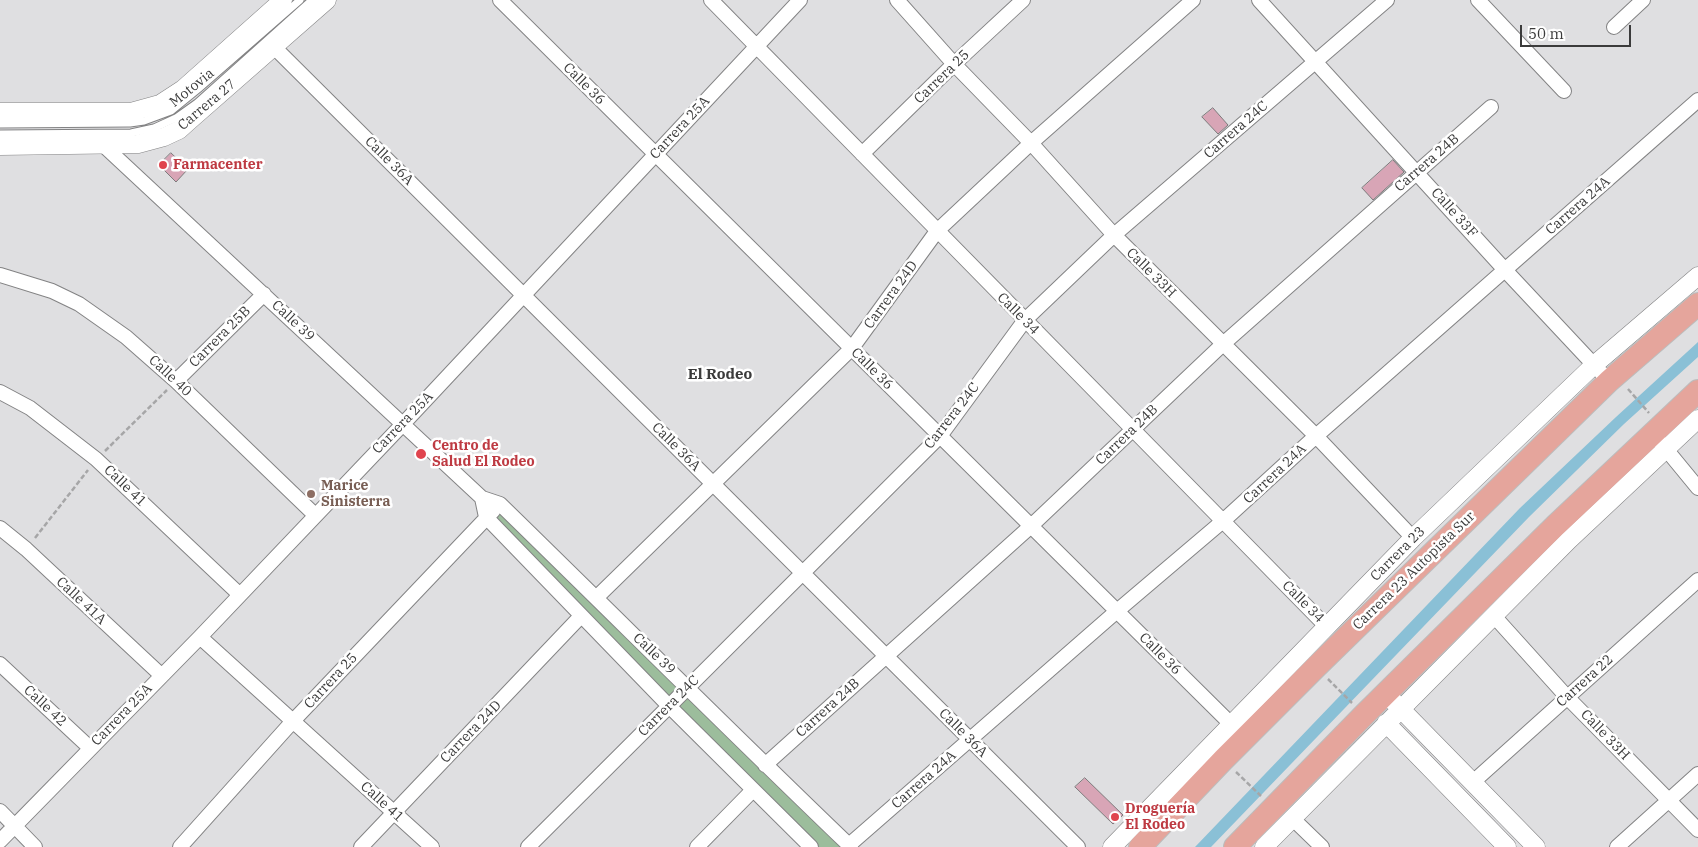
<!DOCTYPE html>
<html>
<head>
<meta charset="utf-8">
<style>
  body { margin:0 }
  #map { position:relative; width:1698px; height:847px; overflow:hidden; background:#dfdfe1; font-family:"IBM Plex Serif",serif }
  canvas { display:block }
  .scale { position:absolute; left:1520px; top:25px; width:111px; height:22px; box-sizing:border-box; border:2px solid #3b3b3b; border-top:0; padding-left:6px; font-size:15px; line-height:18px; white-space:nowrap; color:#3b3b3b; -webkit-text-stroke:4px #fff; paint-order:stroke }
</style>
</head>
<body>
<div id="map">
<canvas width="1698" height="847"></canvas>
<div class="scale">50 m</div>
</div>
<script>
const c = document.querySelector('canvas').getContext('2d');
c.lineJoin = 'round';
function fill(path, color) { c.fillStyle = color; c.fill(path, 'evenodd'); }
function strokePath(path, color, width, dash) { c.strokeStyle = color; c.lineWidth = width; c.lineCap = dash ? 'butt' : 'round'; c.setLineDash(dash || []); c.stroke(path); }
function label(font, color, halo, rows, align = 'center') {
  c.font = font + ' "IBM Plex Serif",serif'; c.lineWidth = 5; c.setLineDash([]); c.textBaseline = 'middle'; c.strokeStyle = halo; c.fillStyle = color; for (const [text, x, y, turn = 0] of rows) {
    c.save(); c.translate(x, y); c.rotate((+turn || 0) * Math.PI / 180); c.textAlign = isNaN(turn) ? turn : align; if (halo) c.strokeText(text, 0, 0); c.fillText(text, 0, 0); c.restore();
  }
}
fill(new Path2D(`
  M500 504 851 847H811L486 517Z`), '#9cbd9c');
fill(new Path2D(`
  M1698 342V357L1624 424 1529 517 1211 847H1195L1520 508 1616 417Z`), '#8ac0d6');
const building = new Path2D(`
  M1213 108 1228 125 1218 134 1202 117Z
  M171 153 188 169 176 182 159 165Z
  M1393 160 1404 172 1373 200 1362 188Z
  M1085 778 1123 815 1113 824 1075 787Z`);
fill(building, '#d8a5b6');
strokePath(building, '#7d7b7c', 1);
const service = new Path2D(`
  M0 124 130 123 144 121 171 111 198 89 300 0
  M0 134 131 133 154 128 176 118 197 103 312 0`);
const minor = new Path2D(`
  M500 0 1238 731
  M711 0 1327 627
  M897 0 954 64 1031 143 1114 235 1316 436 1413 538
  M1259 0 1505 270 1609 381
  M1478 0 1564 91
  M1614 27 1643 0
  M274 47 1078 847
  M102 144 482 498 500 504C617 618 733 734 851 847
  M862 154 954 64 1023 0
  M0 275 52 291 79 304 126 337 176 381 315 515
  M176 381 264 294
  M0 392 30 408 96 459 239 594
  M1661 443 1698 488
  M482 498 486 517 669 706 811 847
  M0 528 26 549 161 675
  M596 598 852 348 937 231 1031 143 1193 0
  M1494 616 1567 697 1698 830
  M200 637 432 847
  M0 664 90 748
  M765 765 1031 526 1223 344 1491 107
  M1473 782 1698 580
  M0 811 35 847
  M1292 818 1322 847
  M0 841 200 637 403 424 800 0
  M849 845 1117 611 1223 521 1316 436 1698 100
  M180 847 293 721 493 511
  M361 847 581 616
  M528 847 940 436 1025 320 1114 235 1387 0
  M697 847 753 790
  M1617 847 1698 774`);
const tertiary = new Path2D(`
  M0 112H131L160 104 183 89 283 0
  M0 146 138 144 164 137 179 130 189 121 327 0
  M1393 701 1536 847
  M1386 723 1507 847
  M1112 847 1413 538 1594 365 1698 276
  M1264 847 1569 540 1698 419`);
const primary = new Path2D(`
  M1140 847 1223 760 1316 667 1609 381 1698 304
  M1235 847 1364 715 1555 526 1698 391`);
strokePath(service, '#838384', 9);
strokePath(minor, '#838384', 16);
strokePath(tertiary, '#838384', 19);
strokePath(primary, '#bcbcbc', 24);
strokePath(new Path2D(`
  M1628 389 1649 413
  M105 451 167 390
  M35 538 88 470
  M1328 679 1352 703
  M1236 772 1261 796`), '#a6a6a7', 2.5, [5, 2.5]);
strokePath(service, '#fff', 7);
strokePath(minor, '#fff', 14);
strokePath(tertiary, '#fff', 18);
strokePath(primary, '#e5a59c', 22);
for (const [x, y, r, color] of [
  [163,165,5,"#e0444e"],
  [421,454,6,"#e0444e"],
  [311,494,5,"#8d6e63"],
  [1115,817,5,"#e0444e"]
]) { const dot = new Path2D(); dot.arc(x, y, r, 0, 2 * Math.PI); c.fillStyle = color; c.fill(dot); strokePath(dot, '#fff', 2); }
label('14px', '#3b3b3b', '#fff', [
  ["Carrera 25",942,77,-44],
  ["Calle 36",584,84,45],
  ["Motovia",192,88,-39],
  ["Carrera 27",207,105,-40],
  ["Carrera 25A",680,128,-47],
  ["Carrera 24C",1236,130,-41],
  ["Calle 36A",389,161,45],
  ["Carrera 24B",1427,163,-41],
  ["Carrera 24A",1578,206,-41],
  ["Calle 33F",1454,213,48],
  ["Calle 33H",1151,273,45],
  ["Carrera 24D",891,295,-54],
  ["Calle 34",1018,314,45],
  ["Calle 39",293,321,43],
  ["Carrera 25B",220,337,-45],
  ["Calle 36",872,369,45],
  ["Calle 40",170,376,43],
  ["Carrera 24C",952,416,-52],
  ["Carrera 25A",403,423,-46],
  ["Carrera 24B",1127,435,-44],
  ["Calle 36A",676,447,45],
  ["Carrera 24A",1275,474,-43],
  ["Calle 41",125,486,44],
  ["Carrera 23",1398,554,-45],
  ["Carrera 23 Autopista Sur",1414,571,-44],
  ["Calle 41A",81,601,43],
  ["Calle 34",1303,602,45],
  ["Calle 39",654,654,44],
  ["Calle 36",1160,654,45],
  ["Carrera 25",331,681,-47],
  ["Carrera 22",1585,681,-42],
  ["Calle 42",45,706,43],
  ["Carrera 24C",669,706,-45],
  ["Carrera 24B",828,708,-42],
  ["Carrera 25A",122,715,-46],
  ["Carrera 24D",471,732,-46],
  ["Calle 36A",963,733,45],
  ["Calle 33H",1605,735,46],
  ["Carrera 24A",924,780,-41],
  ["Calle 41",382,802,42]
]);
label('bold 14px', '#be3a42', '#fff', [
  ["Farmacenter",173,165],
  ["Centro de",432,446],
  ["Salud El Rodeo",432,462],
  ["Droguería",1125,809],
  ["El Rodeo",1125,825]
], 'left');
label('bold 14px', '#785e54', '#fff', [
  ["Marice",321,486],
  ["Sinisterra",321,502]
], 'left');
label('bold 15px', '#3b3b3b', '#fff', [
  ["El Rodeo",720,375]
]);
</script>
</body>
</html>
